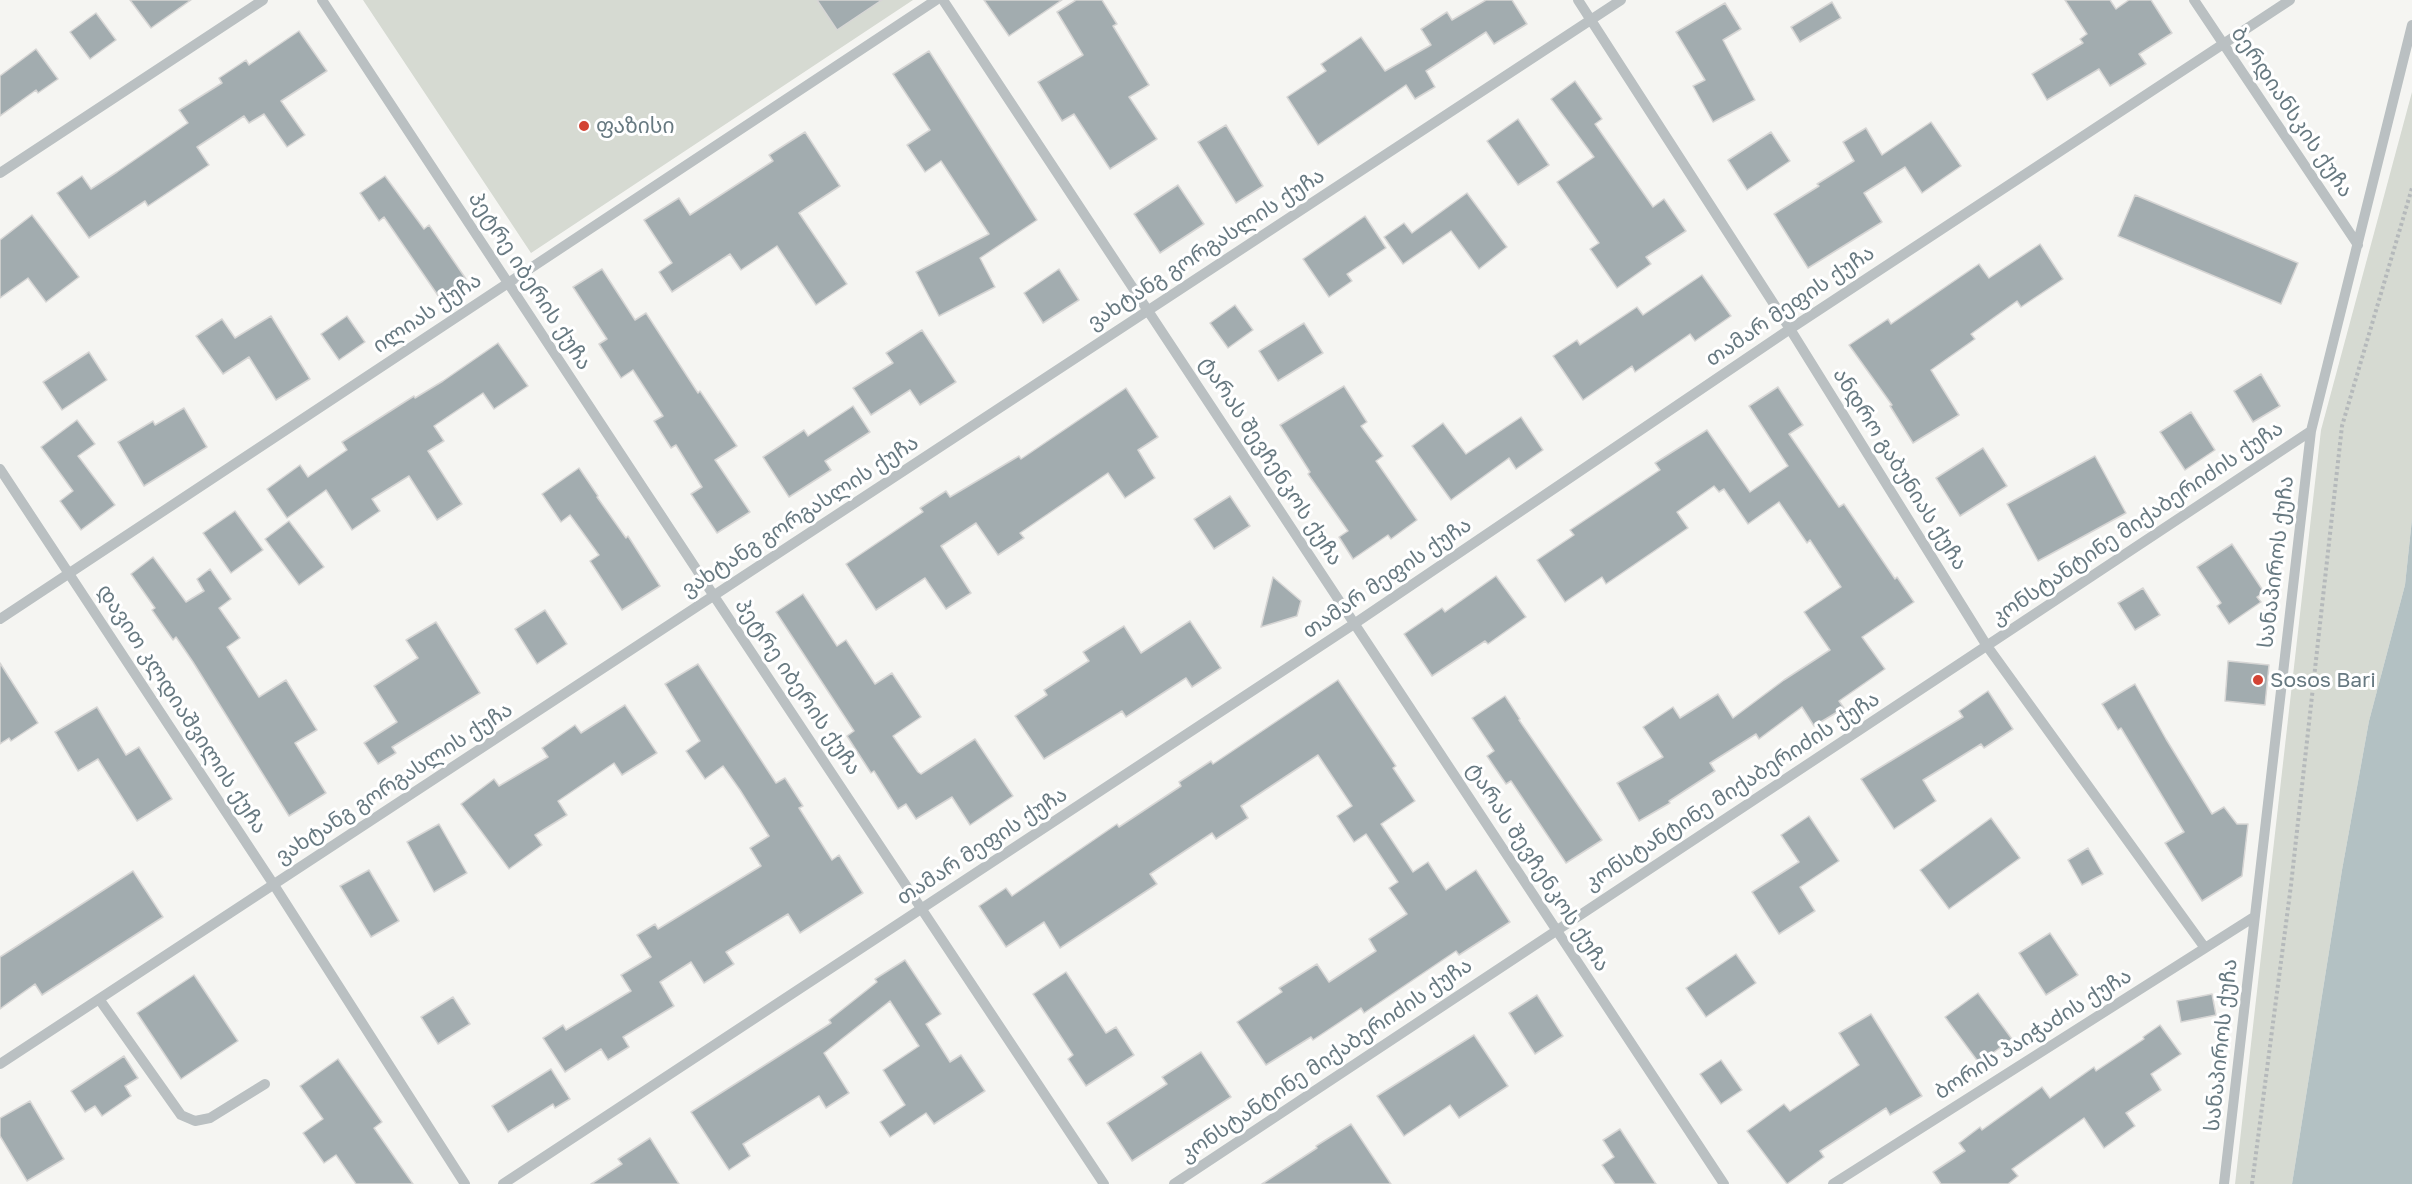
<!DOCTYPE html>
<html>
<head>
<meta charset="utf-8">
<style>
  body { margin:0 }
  canvas { display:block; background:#f5f5f2 }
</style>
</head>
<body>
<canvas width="2412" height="1184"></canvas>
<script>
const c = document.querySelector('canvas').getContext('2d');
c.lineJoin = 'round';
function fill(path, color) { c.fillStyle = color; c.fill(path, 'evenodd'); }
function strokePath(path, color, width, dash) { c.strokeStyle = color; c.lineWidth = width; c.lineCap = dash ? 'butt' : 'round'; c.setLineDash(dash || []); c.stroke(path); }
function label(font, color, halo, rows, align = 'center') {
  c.font = font + ' "Golos Text","Noto Sans Georgian",sans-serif'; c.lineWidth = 6; c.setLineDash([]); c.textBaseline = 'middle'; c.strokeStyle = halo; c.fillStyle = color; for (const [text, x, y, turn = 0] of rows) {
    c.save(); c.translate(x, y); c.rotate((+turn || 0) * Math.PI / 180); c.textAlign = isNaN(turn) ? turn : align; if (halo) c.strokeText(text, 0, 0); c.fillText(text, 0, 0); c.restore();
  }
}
fill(new Path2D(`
  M363 0H913L531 253Z
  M2412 92V519L2405 585 2369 721 2342 870 2292 1184H2235L2321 430Z`), '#d6dad2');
fill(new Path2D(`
  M2412 519V1184H2292L2342 870 2369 721 2405 585Z`), '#b3c1c3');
const building = new Path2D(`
  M130 0H191L151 28Z
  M817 0H882L837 30Z
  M984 0H1062L1009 36Z
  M1076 0H1102L1117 24 1113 26 1149 85 1129 97 1157 139 1110 169 1074 114 1062 121 1038 82 1083 55 1057 12Z
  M1486 0H1512L1527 24 1494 44 1486 32 1426 71 1435 87 1415 99 1406 85 1318 145 1287 97 1326 71 1321 64 1361 37 1385 71 1431 45 1421 29 1447 12 1452 20Z
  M2065 0H2110L2116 9 2129 0H2151L2172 33 2139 54 2146 64 2110 86 2099 69 2047 100 2032 74 2083 43 2080 39 2087 34Z
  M1832 2 1841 18 1800 42 1791 27Z
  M1725 3 1741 29 1723 40 1755 100 1713 122 1693 86 1705 80 1676 32Z
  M96 13 116 40 90 59 70 32Z
  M299 31 327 71 281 101 305 135 287 147 264 114 249 123 244 116 197 147 209 165 148 206 145 201 89 238 57 193 82 176 91 189 117 172 188 123 179 110 222 83 219 78 246 60 249 65Z
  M36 49 58 79 38 93 36 90 0 116V76Z
  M929 51 1037 220 980 258 995 287 939 316 916 272 989 234 941 161 925 172 907 145 930 130 893 74Z
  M1575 81 1602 119 1595 124 1653 207 1664 199 1686 231 1646 257 1651 264 1617 288 1590 249 1599 243 1557 182 1594 157 1551 99Z
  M1518 119 1549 165 1518 185 1487 141Z
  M1931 122 1961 166 1922 193 1905 167 1864 193 1882 222 1808 268 1774 214 1819 186 1817 184 1854 161 1843 142 1866 128 1882 155Z
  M1226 125 1263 186 1236 203 1198 142Z
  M805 132 840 186 799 213 847 284 816 305 777 246 741 270 730 254 672 292 659 272 672 263 644 220 679 198 690 215 773 161 769 155Z
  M1771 132 1790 161 1747 190 1728 160Z
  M385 176 424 229 429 225 466 279 439 297 384 217 379 221 360 193Z
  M1178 185 1204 224 1160 253 1134 214Z
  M1467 193 1507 247 1479 269 1451 231 1403 264 1384 237 1404 223 1412 233Z
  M2135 195 2298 263 2281 304 2118 236Z
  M32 215 79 277 46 302 28 278 0 298V240Z
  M1365 216 1386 248 1347 274 1352 281 1329 297 1303 259Z
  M2040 244 2063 279 2021 307 2017 301 1971 334 1975 339 1931 370 1959 415 1913 443 1890 406 1892 405 1849 345 1888 319 1891 324 1979 264 1989 278Z
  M602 269 635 320 646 313 698 393 700 391 737 446 715 460 750 512 717 533 691 494 702 487 676 445 671 448 654 421 663 416 633 370 621 378 599 344 607 339 573 287Z
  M1059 269 1079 300 1043 323 1024 293Z
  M1702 275 1731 316 1695 341 1690 334 1635 372 1632 366 1583 400 1553 356 1577 340 1580 345 1637 307 1643 315Z
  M1235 305 1253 330 1228 348 1210 323Z
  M271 316 310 379 276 400 249 357 223 374 196 336 222 319 235 338Z
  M347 316 365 342 339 360 321 334Z
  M1304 323 1323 353 1278 381 1259 351Z
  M922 330 956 382 920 405 910 390 871 415 853 388 893 363 886 353Z
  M498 343 528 386 494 409 483 393 434 426 444 441 428 451 462 504 437 520 409 476 372 499 380 511 352 530 326 490 287 518 267 489 300 465 308 477 347 450 342 442 414 396 415 398 443 381Z
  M89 352 107 380 62 410 43 382Z
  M2261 374 2280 406 2253 422 2234 391Z
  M1344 386 1367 422 1361 426 1383 456 1376 461 1417 520 1391 539 1388 535 1353 559 1339 537 1348 531 1308 474 1310 472 1280 425Z
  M1778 387 1803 425 1789 434 1839 507 1844 504 1895 579 1897 577 1914 602 1862 637 1885 669 1839 701 1844 708 1814 726 1802 707 1759 739 1756 734 1710 763 1715 771 1669 801 1670 803 1639 821 1617 783 1663 757 1643 727 1673 707 1680 718 1718 694 1733 718 1784 680 1830 650 1804 612 1841 587 1810 540 1807 543 1779 502 1748 524 1724 489 1719 492 1714 486 1677 512 1688 528 1606 584 1602 577 1565 602 1537 560 1574 535 1570 530 1660 470 1655 463 1707 430 1750 492 1788 466 1749 406Z
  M1126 388 1158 437 1138 450 1155 478 1125 498 1108 473 1020 533 1024 538 998 555 976 523 941 546 971 593 946 609 925 578 876 610 846 564 923 512 920 508 946 491 950 497 1019 456 1021 459Z
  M853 406 870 432 825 461 831 470 789 497 763 457 804 430 808 436Z
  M184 408 207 447 144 486 118 442 153 421 155 425Z
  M2191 412 2215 450 2185 470 2160 432Z
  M1521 417 1543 450 1516 469 1509 458 1451 500 1412 446 1443 423 1466 454Z
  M77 420 95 444 78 456 115 505 81 530 60 501 73 491 41 447Z
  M1983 448 2007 486 1960 516 1936 478Z
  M2095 456 2126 513 2038 561 2007 504Z
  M579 468 598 496 597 497 626 538 628 536 660 586 622 610 590 561 599 555 570 515 561 522 542 494Z
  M1230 496 1250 526 1214 549 1194 519Z
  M235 511 263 550 231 573 203 533Z
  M289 521 324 567 299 585 265 539Z
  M2232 544 2264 592 2257 597 2261 602 2229 624 2217 606 2221 603 2197 567Z
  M153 557 186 602 204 591 197 579 210 569 231 599 219 608 240 638 227 647 259 697 286 680 317 730 295 743 326 793 289 816 193 662 176 637 173 640 152 610 155 608 131 574Z
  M1496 576 1526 617 1488 644 1485 641 1432 676 1404 634 1442 608 1445 612Z
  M1273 577 1301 601 1297 616 1261 627Z
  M2143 588 2160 615 2135 630 2118 603Z
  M803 594 837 646 846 640 875 684 892 673 921 717 893 736 918 772 921 774 975 739 1013 796 970 825 952 797 916 819 906 804 898 809 874 771 871 773 847 736 854 731 776 612Z
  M545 610 567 644 537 664 515 629Z
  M1190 621 1221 668 1192 687 1186 678 1126 717 1122 711 1044 759 1015 716 1047 695 1044 690 1089 661 1083 652 1124 626 1141 653Z
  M436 622 480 693 392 747 396 753 378 764 364 743 397 722 374 686 418 658 406 640Z
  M2228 661 2269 665 2265 705 2225 701Z
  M0 663 38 723 11 741 9 738 0 744Z
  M698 664 776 783 785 778 803 806 799 808 832 860 839 855 863 893 800 933 788 914 726 952 734 964 704 983 691 962 660 982 674 1006 623 1037 629 1047 608 1060 601 1049 565 1072 543 1038 563 1025 566 1030 631 991 621 975 651 957 637 935 655 924 658 929 761 866 750 848 769 836 740 790 723 766 705 779 686 751 700 741 665 684Z
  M1338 680 1396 766 1393 768 1415 801 1381 824 1413 872 1428 862 1446 890 1476 870 1510 922 1459 955 1456 951 1364 1013 1361 1008 1313 1040 1311 1037 1266 1065 1237 1022 1282 992 1279 988 1317 964 1329 982 1376 951 1369 939 1407 914 1389 888 1398 882 1366 834 1354 842 1337 816 1352 806 1318 755 1241 806 1248 818 1216 839 1212 833 1150 874 1157 884 1060 948 1044 922 1006 947 979 906 1006 888 1012 896 1117 824 1119 827 1181 786 1179 782 1211 761 1213 764Z
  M2135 684 2166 739 2212 814 2224 807 2237 824H2248L2242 876 2202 901 2165 843 2184 832 2121 728 2118 730 2102 704Z
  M1988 691 2013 729 1984 748 1981 744 1923 780 1936 801 1894 829 1861 779 1963 717 1959 711Z
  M1505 696 1520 719 1519 720 1602 840 1566 863 1511 781 1506 784 1487 756 1494 751 1472 718Z
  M625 705 657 753 622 775 614 763 558 801 567 815 535 835 542 845 509 869 461 804 494 779 499 786 548 757 542 748 575 725 581 733Z
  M97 707 126 755 139 747 172 799 137 821 98 759 78 771 55 732Z
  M1809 816 1839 861 1800 887 1815 911 1779 934 1752 892 1799 862 1781 835Z
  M1991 818 2020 858 1949 909 1920 870Z
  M439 824 467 873 434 892 407 842Z
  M2088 848 2103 874 2082 885 2068 860Z
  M369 870 399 921 371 937 340 886Z
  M133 871 163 917 42 995 35 984 0 1009V957Z
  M2050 933 2078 975 2046 995 2019 953Z
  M1736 954 1756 983 1706 1017 1686 988Z
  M905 960 941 1014 926 1024 950 1062 961 1055 985 1091 934 1124 926 1113 890 1137 880 1122 905 1105 883 1070 919 1046 890 1001 824 1053 849 1093 826 1108 819 1096 743 1144 750 1156 729 1170 691 1112 831 1023 829 1020 877 982 875 979Z
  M1066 972 1106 1033 1116 1027 1134 1055 1086 1086 1068 1059 1073 1055 1033 994Z
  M194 975 238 1041 181 1079 137 1013Z
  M1978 993 2012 1039 1979 1063 1945 1017Z
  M2212 994 2216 1015 2181 1022 2177 1001Z
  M1537 995 1563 1036 1535 1054 1509 1013Z
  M453 997 470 1024 438 1044 421 1017Z
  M1871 1014 1922 1096 1890 1115 1886 1108 1820 1151 1824 1157 1787 1184 1747 1131 1784 1104 1790 1111 1859 1065 1839 1033Z
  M2160 1025 2181 1054 2151 1074 2161 1090 2126 1113 2135 1126 2104 1148 2084 1118 2012 1169 2018 1176 2008 1184H1941L1933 1172 1965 1151 1959 1143 1980 1127 1982 1130 2042 1087 2050 1098 2094 1067 2096 1071 2144 1039 2143 1037Z
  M1474 1035 1508 1086 1459 1118 1450 1105 1404 1136 1377 1096Z
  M1201 1052 1231 1097 1132 1161 1107 1123 1167 1084 1162 1077Z
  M124 1056 138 1078 125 1086 131 1096 102 1116 95 1106 85 1112 71 1091Z
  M338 1059 382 1122 374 1128 413 1184H356L336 1155 324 1163 303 1133 323 1119 300 1086Z
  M1721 1060 1742 1090 1721 1104 1700 1074Z
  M551 1069 570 1099 555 1108 553 1104 508 1132 492 1106Z
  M30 1101 64 1159 27 1181 0 1136V1118Z
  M1351 1124 1391 1184H1262L1317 1148 1316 1146Z
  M1620 1129 1656 1184H1615L1602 1165 1614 1157 1603 1140Z
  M650 1138 679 1184H591L622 1164 618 1159Z`);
fill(building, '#a2acaf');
strokePath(building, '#d7d6d5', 1.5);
strokePath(new Path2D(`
  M2252 1184 2291 885 2342 426 2412 188`), '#b5b9bb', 4, [3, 3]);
strokePath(new Path2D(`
  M322 0 714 596 1104 1184
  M943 0 1724 1184
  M1578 0 1790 329 1987 646 2205 948
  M2194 0 2358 245
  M0 173 263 0
  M0 469 274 885 465 1184
  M0 619 936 0
  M99 999 181 1115 195 1121 210 1118 265 1084
  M0 1064 1621 0
  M503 1184 1354 624 1790 329 2290 0
  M1174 1184 2311 431
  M1833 1184 2254 917
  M2224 1184 2311 431 2412 25`), '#bac0c2', 10);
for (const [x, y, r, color] of [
  [584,126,6,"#d34334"],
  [2258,680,6,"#d34334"]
]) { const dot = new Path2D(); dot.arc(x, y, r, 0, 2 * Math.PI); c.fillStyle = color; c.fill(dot); strokePath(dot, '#fff', 2); }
label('21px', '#677981', '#fff', [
  ["ბერდიანსკის ქუჩა",2292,112,56],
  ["ვახტანგ გორგასლის ქუჩა",1206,249,-33],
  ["პეტრე იბერის ქუჩა",530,281,57],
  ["თამარ მეფის ქუჩა",1790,306,-34],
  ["ილიას ქუჩა",427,313,-34],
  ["ტარას შევჩენკოს ქუჩა",1271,461,57],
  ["ანდრო გაბუნიას ქუჩა",1900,469,58],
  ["ვახტანგ გორგასლის ქუჩა",800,516,-33],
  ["კონსტანტინე მიქაბერიძის ქუჩა",2137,523,-34],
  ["სანაპიროს ქუჩა",2276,562,-83],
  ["თამარ მეფის ქუჩა",1387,578,-34],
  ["პეტრე იბერის ქუჩა",798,687,56],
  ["დავით კლდიაშვილის ქუჩა",182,709,57],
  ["ვახტანგ გორგასლის ქუჩა",394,783,-33],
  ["კონსტანტინე მიქაბერიძის ქუჩა",1732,791,-33],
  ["თამარ მეფის ქუჩა",982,846,-33],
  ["ტარას შევჩენკოს ქუჩა",1538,867,57],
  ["ბორის პაიჭაძის ქუჩა",2033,1034,-32],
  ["სანაპიროს ქუჩა",2221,1045,-84],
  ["კონსტანტინე მიქაბერიძის ქუჩა",1326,1060,-34]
]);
label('21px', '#677981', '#fff', [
  ["ფაზისი",596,126],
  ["Sosos Bari",2270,680]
], 'left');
</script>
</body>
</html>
